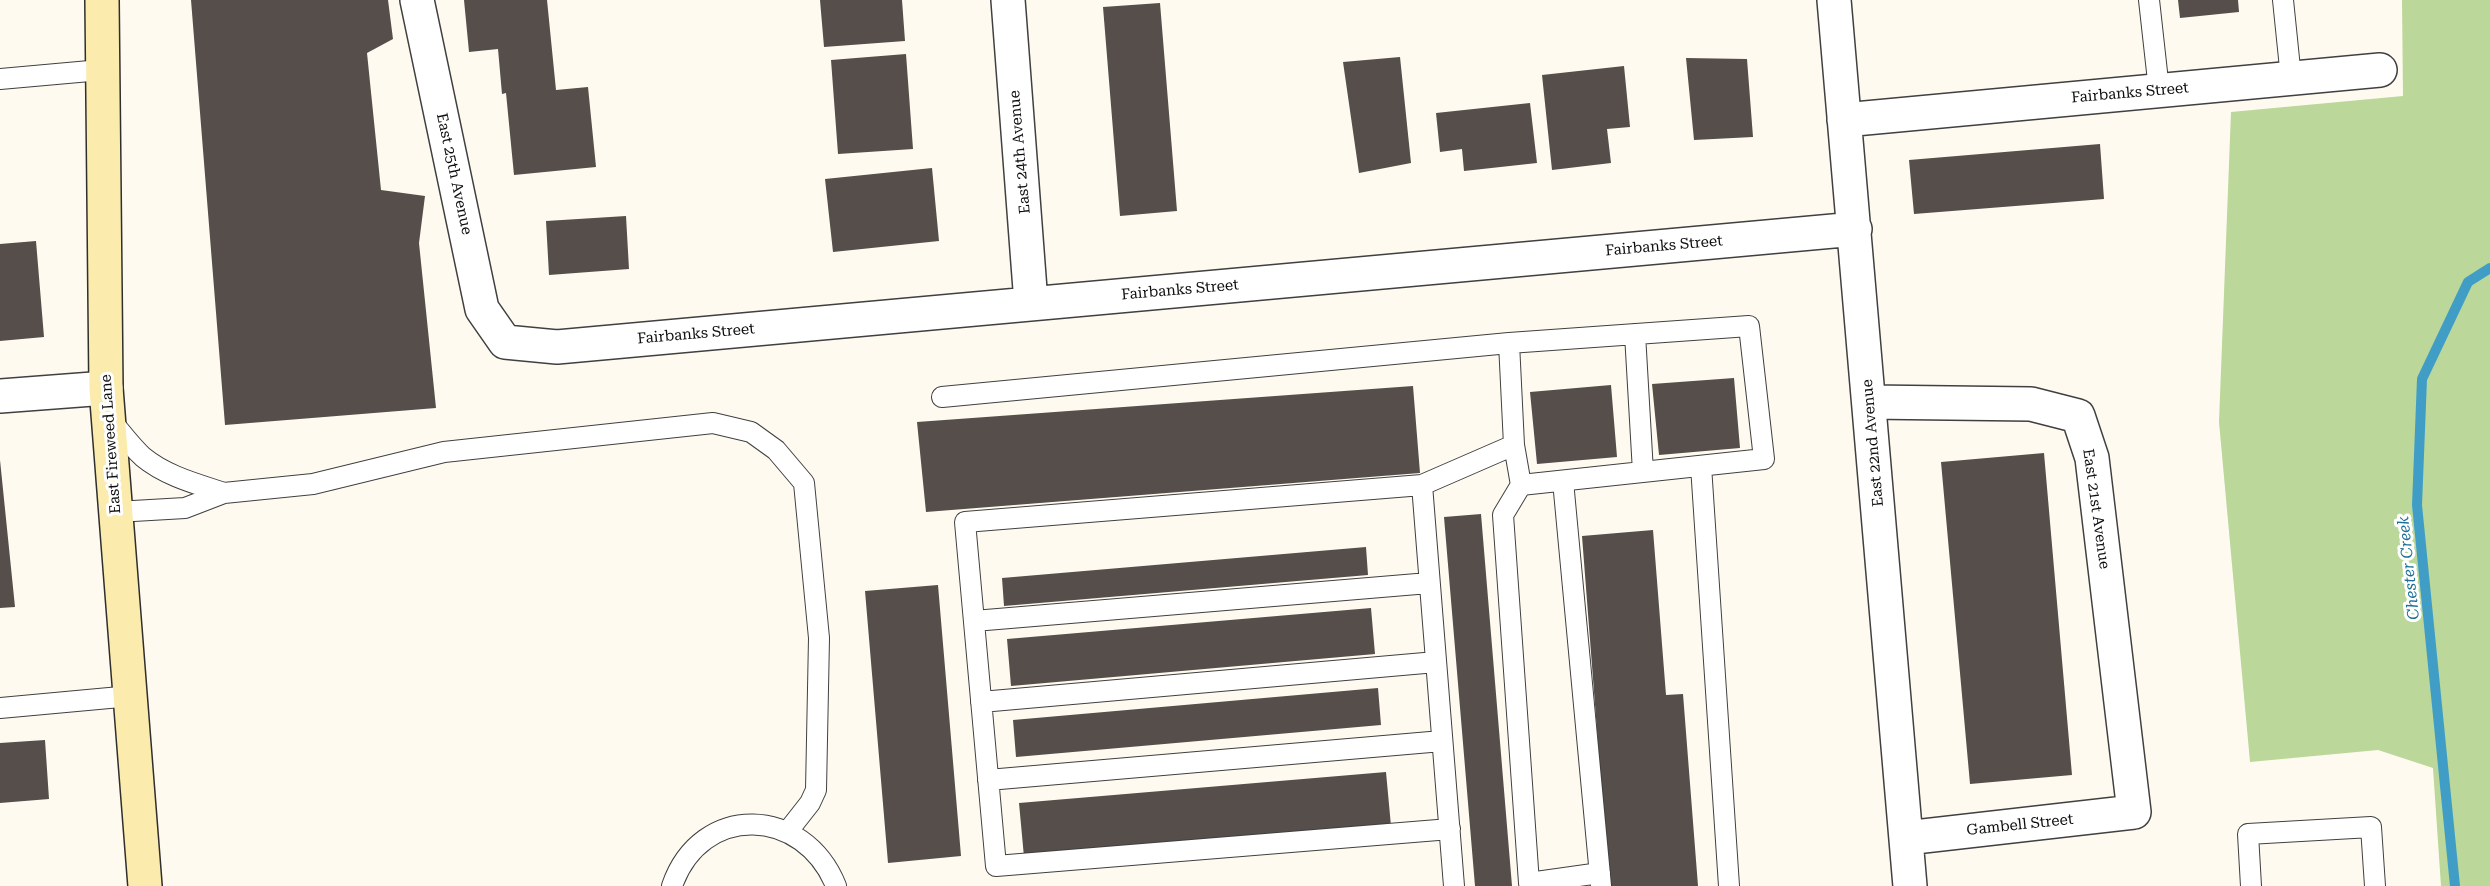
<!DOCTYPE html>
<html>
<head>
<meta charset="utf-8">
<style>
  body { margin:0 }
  canvas { display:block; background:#fefaef }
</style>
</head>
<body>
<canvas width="2490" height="886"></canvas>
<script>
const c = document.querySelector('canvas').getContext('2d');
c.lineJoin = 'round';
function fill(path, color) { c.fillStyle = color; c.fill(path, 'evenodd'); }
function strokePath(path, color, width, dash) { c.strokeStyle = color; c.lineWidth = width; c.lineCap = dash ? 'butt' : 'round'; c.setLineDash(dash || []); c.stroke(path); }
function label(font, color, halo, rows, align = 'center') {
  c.font = font + ' "Roboto Serif",serif'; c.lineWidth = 6; c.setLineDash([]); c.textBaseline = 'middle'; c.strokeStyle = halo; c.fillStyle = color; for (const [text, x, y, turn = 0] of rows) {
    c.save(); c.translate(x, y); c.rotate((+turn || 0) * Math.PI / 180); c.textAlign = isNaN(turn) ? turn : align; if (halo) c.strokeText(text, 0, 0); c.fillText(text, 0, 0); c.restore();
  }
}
fill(new Path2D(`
  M2402 0H2490V886H2441L2433 768 2378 750 2250 762 2219 422 2231 112 2403 96Z`), '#bbd79a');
strokePath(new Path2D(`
  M2455 886 2417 505 2422 379 2468 282 2490 268`), '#409ec6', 10);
fill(new Path2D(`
  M191 0H388L393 39 367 53 381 190 425 196 419 243 436 408 225 425Z
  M464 0H547L556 90 588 87 596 167 514 175 506 93 502 94 498 49 469 52Z
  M820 0H902L905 41 824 47Z
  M2178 0H2238L2239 12 2180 18Z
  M1160 3 1177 211 1120 216 1103 7Z
  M906 54 913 149 838 154 831 60Z
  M1400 57 1411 163 1359 173 1343 62Z
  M1686 58 1747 59 1753 137 1694 140Z
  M1624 66 1630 127 1607 129 1611 163 1552 170 1542 75Z
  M1530 103 1537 163 1464 171 1462 149 1440 152 1436 113Z
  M2100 144 2104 199 1914 214 1909 160Z
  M932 168 939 241 833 252 825 179Z
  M626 216 629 269 549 275 546 221Z
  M36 241 44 337 0 341V244Z
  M1734 378 1740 448 1659 455 1652 384Z
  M1611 385 1617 457 1537 464 1530 392Z
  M1413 386 1420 473 926 512 917 422Z
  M2044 453 2072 775 1970 784 1941 462Z
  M0 460 15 607 0 608Z
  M1481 514 1512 886H1475L1444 517Z
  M1653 530 1666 695 1683 694 1698 886H1609L1582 536Z
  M1366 547 1368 575 1004 606 1002 578Z
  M938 585 961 856 888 863 865 591Z
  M1371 608 1375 654 1011 686 1007 639Z
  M1378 688 1381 725 1016 757 1013 720Z
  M45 740 49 799 0 803V743Z
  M1386 772 1391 826 1024 857 1019 803Z`), '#564e4a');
const service = new Path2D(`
  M2149 0 2159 90
  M2283 0 2291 78
  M0 79 101 70
  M1635 334 1643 472
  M942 397 1509 343
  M109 418C120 431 131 446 143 457 166 476 197 484 224 493L185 508 116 512
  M1701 466 1729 886
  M1563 481 1601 886
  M1422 485 1514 445 1509 343 1749 326 1764 459 1521 485 1514 445
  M1521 485 1503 515 1529 883 1600 873
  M224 493 313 484 444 452 713 423 751 432 776 450 804 483 819 638 816 790 810 803 788 831
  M974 621 1429 583
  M981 702 1436 662
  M0 708 131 696
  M988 780 1442 741
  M1450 829 996 866 965 522 1422 485 1454 886
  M672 886C701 802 804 806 836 886
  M2251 886 2248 834 2371 827 2375 886`);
const minor = new Path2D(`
  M417 0 482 309 505 342 557 347 1855 229
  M1008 0 1031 303
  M1834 0 1910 886
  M1844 120 2380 70
  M0 396 106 388
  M1869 402 2031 404 2078 416 2092 458 2134 812 1906 838`);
const secondary = new Path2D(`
  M102 0 106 388 145 886`);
strokePath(service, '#404040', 22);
strokePath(minor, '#404040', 36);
strokePath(secondary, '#2f2f2f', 36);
strokePath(service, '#fff', 20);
strokePath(minor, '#fff', 33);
strokePath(secondary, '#fbebad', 33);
label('15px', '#0d0d0d', '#fff', [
  ["Fairbanks Street",2130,93,-5],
  ["East 24th Avenue",1020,152,-95],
  ["East 25th Avenue",454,174,78],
  ["Fairbanks Street",1664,246,-5],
  ["Fairbanks Street",1180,290,-5],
  ["Fairbanks Street",696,334,-5],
  ["East 22nd Avenue",1873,443,-95],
  ["East Fireweed Lane",111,444,-94],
  ["East 21st Avenue",2096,509,82],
  ["Gambell Street",2020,825,-6]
]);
label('italic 16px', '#1d6f99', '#fff', [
  ["Chester Creek",2409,568,-96]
]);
</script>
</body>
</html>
